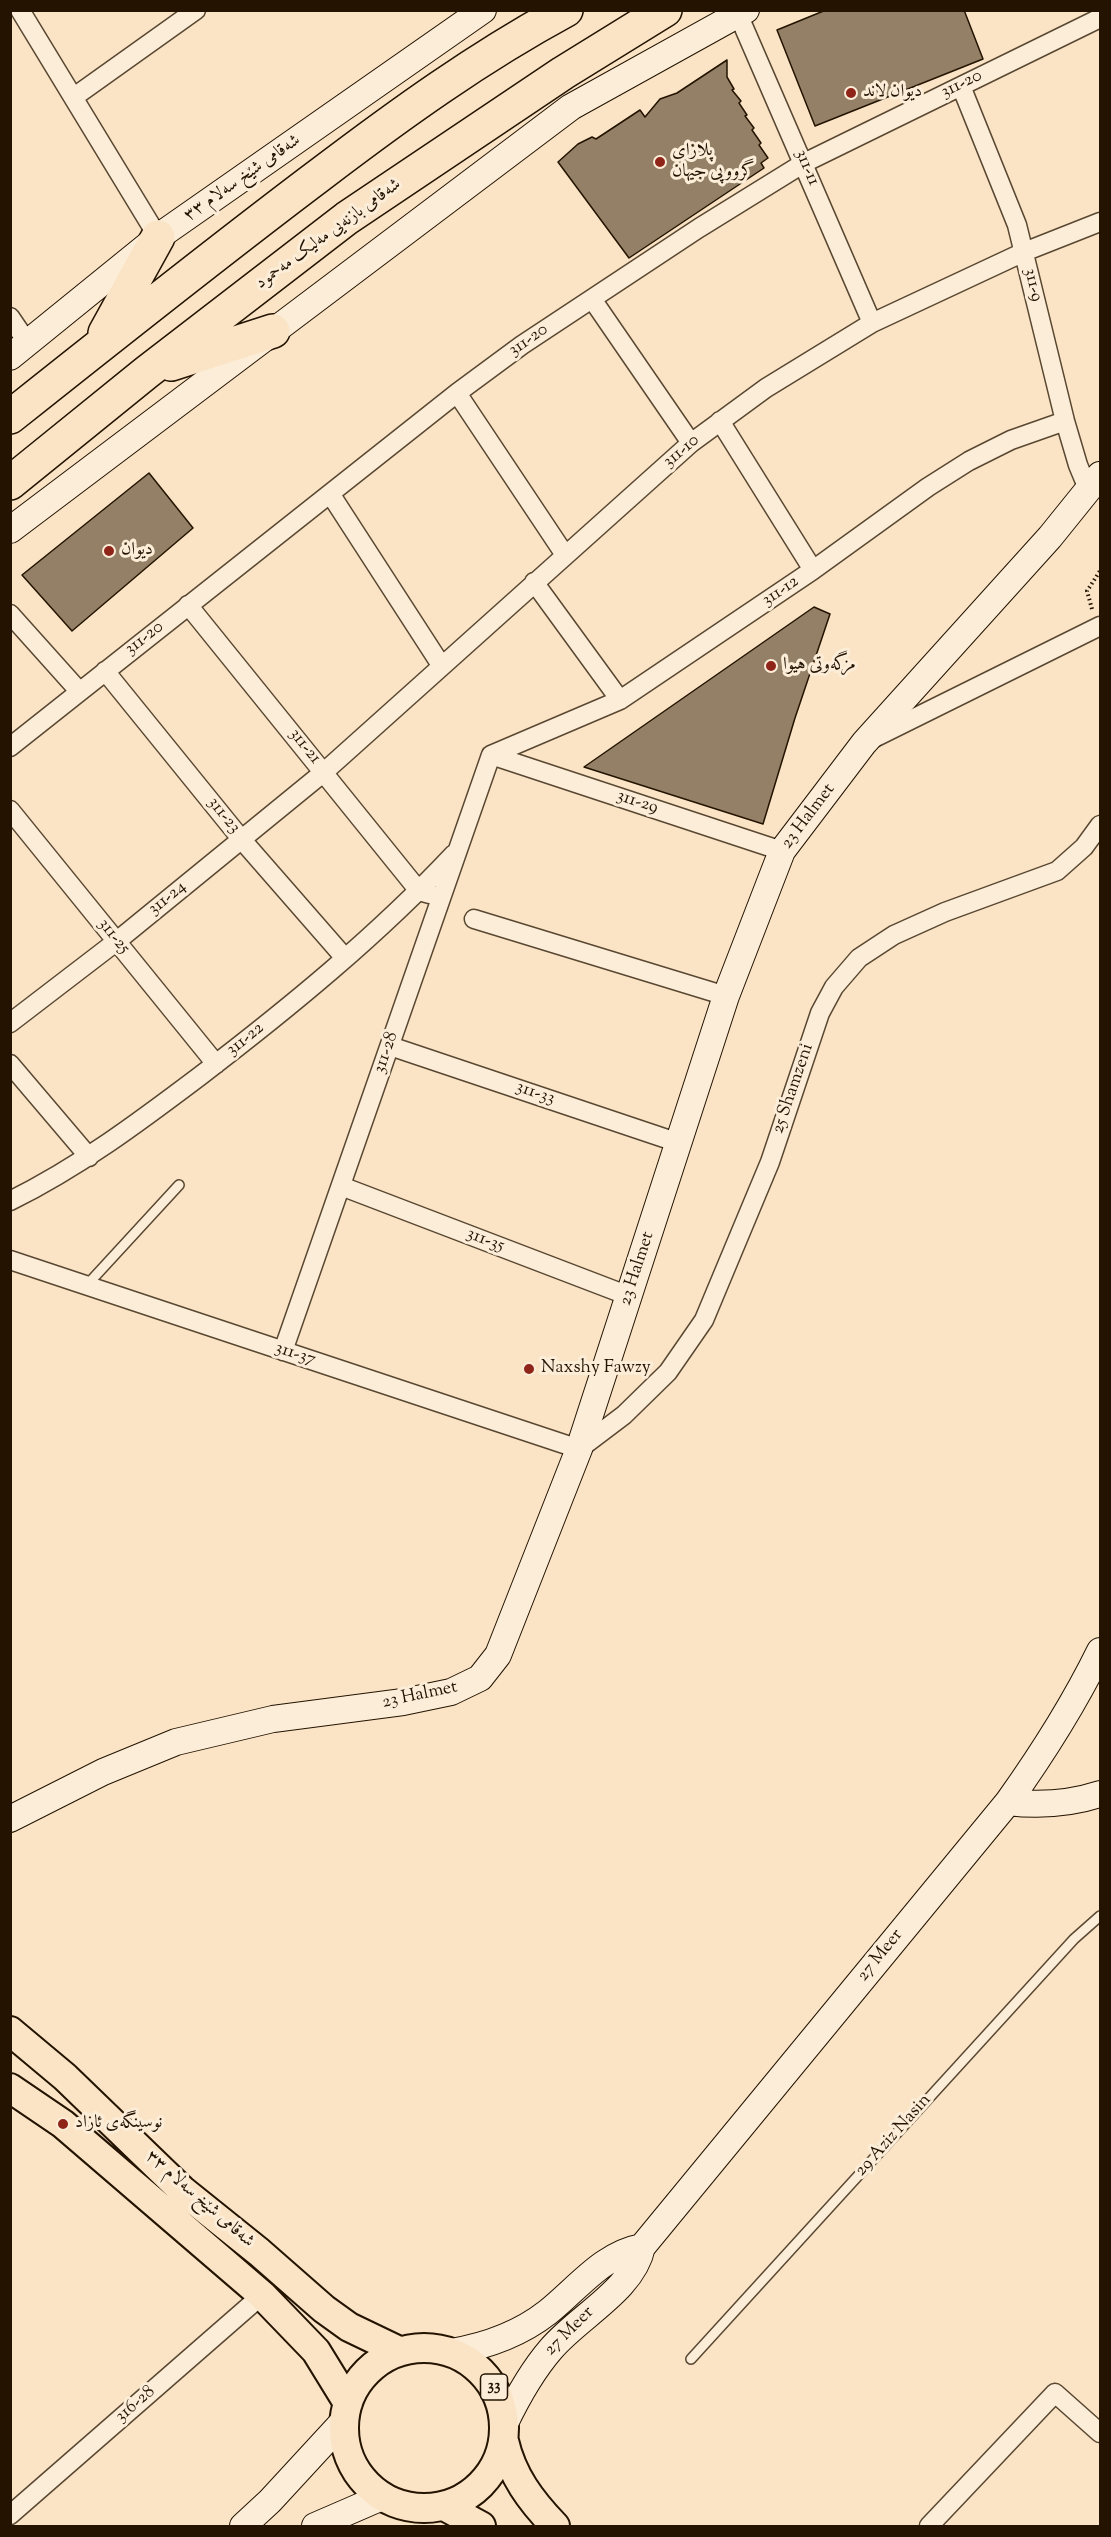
<!DOCTYPE html>
<html>
<head>
<meta charset="utf-8">
<style>
  body { margin:0 }
  #map { position:relative; width:1111px; height:2537px; overflow:hidden; background:#fae4c5; font-family:"Sorts Mill Goudy",serif }
  canvas { display:block }
  .frame { position:absolute; inset:0; border:12px solid #231300; pointer-events:none }
</style>
</head>
<body>
<div id="map">
<canvas width="1111" height="2537"></canvas>
<div class="frame"></div>
</div>
<script>
const c = document.querySelector('canvas').getContext('2d');
c.lineJoin = 'round';
function fill(path, color) { c.fillStyle = color; c.fill(path, 'evenodd'); }
function strokePath(path, color, width, dash) { c.strokeStyle = color; c.lineWidth = width; c.lineCap = dash ? 'butt' : 'round'; c.setLineDash(dash || []); c.stroke(path); }
function label(font, color, halo, rows, align = 'center') {
  c.font = font + ' "Sorts Mill Goudy",Amiri,serif'; c.lineWidth = 6; c.setLineDash([]); c.textBaseline = 'middle'; c.strokeStyle = halo; c.fillStyle = color; for (const [text, x, y, turn = 0] of rows) {
    c.save(); c.translate(x, y); c.rotate((+turn || 0) * Math.PI / 180); c.textAlign = isNaN(turn) ? turn : align; if (halo) c.strokeText(text, 0, 0); c.fillText(text, 0, 0); c.restore();
  }
}
const building = new Path2D(`
  M826 10H964L983 59 815 126 777 30Z
  M727 60V77L734 89 732 90 741 101 739 103 747 115 745 116 754 128 752 130 761 143 759 145 768 158 761 163 764 168 629 258 558 162 578 144 592 137 596 139 640 110 645 117 660 99 677 93Z
  M149 473 193 528 72 631 22 575Z
  M814 607 830 614 795 718 763 824 584 767Z`);
fill(building, '#938066');
strokePath(building, '#231300', 1.5);
const lane = new Path2D(`
  M87 1285 179 1185
  M691 2359 1074 1939 1100 1916`);
const street = new Path2D(`
  M20 10 158 237
  M738 14 872 323
  M961 86 1017 225 1065 421 1078 465 1088 489
  M74 97 196 10
  M592 299 691 443
  M10 317 27 342
  M457 393 565 555
  M720 421 813 570
  M331 495 441 665
  M534 582 620 700
  M188 605 419 891 430 894
  M10 614 79 691
  M105 671 242 840 345 958
  M874 738 1100 626
  M10 747 457 393 522 345 699 228 804 163 1100 18
  M491 755 620 700 813 570 928 487 969 461 1011 440 1065 421
  M491 755 782 851
  M10 810 216 1064
  M474 919 726 996
  M10 1023 117 941 324 772 691 443 766 388 872 323 1024 252 1100 222
  M390 1046 679 1143
  M10 1064 89 1157
  M341 1186 629 1296
  M10 1201C79 1167 139 1122 200 1076 289 1008 377 936 454 854
  M10 1260 579 1449 624 1415 668 1372 704 1320 770 1162 820 1013 834 987 859 958 894 935 945 912 1057 871 1084 847 1100 825
  M283 1351 491 755
  M10 2515 262 2295
  M929 2526 1055 2393 1100 2433`);
const secondary = new Path2D(`
  M10 357 158 237 483 10
  M10 530 571 107 746 10
  M1008 1802C1041 1806 1069 1804 1100 1794
  M10 1819 103 1772 176 1742 273 1719 403 1702 451 1692 480 1678 498 1655 579 1449 726 996 782 851 864 743 1050 537 1100 475
  M451 2352C487 2346 520 2334 548 2312 578 2288 603 2254 642 2247
  M505 2423C518 2396 532 2371 551 2349 579 2316 633 2290 642 2247L1008 1802C1043 1753 1074 1704 1100 1651
  M243 2526 270 2501 341 2424
  M315 2526 382 2497`);
const primary = new Path2D(`
  M10 2031 65 2077 183 2191 259 2252 324 2309 349 2327 399 2351
  M10 2088 63 2124 262 2295 316 2351 348 2403
  M344 2428a80 80 0 1 1 160 0a80 80 0 1 1-160 0Z
  M504 2441C512 2476 531 2501 555 2526
  M444 2506 481 2526`);
const highway = new Path2D(`
  M105 333 158 237
  M171 364 273 331
  M10 417C113 335 216 253 321 174 400 114 479 57 566 10
  M10 483 147 372 347 218 563 73 665 10`);
strokePath(lane, '#594731', 12);
strokePath(street, '#594731', 21);
strokePath(secondary, '#231300', 28);
strokePath(primary, '#231300', 32);
strokePath(highway, '#231300', 36);
strokePath(new Path2D(`
  M1092 609 1087 591 1100 571`), '#231300', 4, [1.5, 3]);
strokePath(lane, '#fcedd9', 9);
strokePath(street, '#fcedd9', 18);
strokePath(secondary, '#fcedd9', 26);
strokePath(primary, '#fae4c5', 28);
strokePath(highway, '#fae4c5', 33);
for (const [x, y, r, color] of [
  [851,93,6,"#8f2418"],
  [660,162,6,"#8f2418"],
  [109,551,6,"#8f2418"],
  [771,666,6,"#8f2418"],
  [529,1369,6,"#8f2418"],
  [63,2124,6,"#8f2418"]
]) { const dot = new Path2D(); dot.arc(x, y, r, 0, 2 * Math.PI); c.fillStyle = color; c.fill(dot); strokePath(dot, '#fcedd9', 2); }
for (const [x, y, w] of [
  [494,2387,27]
]) { const box = new Path2D(); box.roundRect(x - w / 2, y - 13, w, 26, 4.5); c.fillStyle = '#fcedd9'; c.fill(box); strokePath(box, '#231300', 1.5); }
label('bold 16px', '#231300', null, [
  ["33",494,2387]
]);
label('18px', '#231300', '#fcedd9', [
  ["311-20",962,85,-26],
  ["311-11",806,168,67],
  ["شەقامی شێخ سەلام ٣٣",243,179,-35],
  ["شەقامی بازنەیی مەلیک مەحمود",329,235,-36],
  ["311-9",1032,285,76],
  ["311-20",529,341,-35],
  ["311-10",682,452,-40],
  ["311-12",781,592,-34],
  ["311-20",145,639,-38],
  ["311-21",304,747,51],
  ["311-29",637,803,18],
  ["311-23",223,816,51],
  ["23 Halmet",809,817,-53],
  ["311-24",168,899,-39],
  ["311-25",113,937,51],
  ["311-22",246,1040,-39],
  ["311-28",387,1053,-71],
  ["25 Shamzeni",794,1089,-71],
  ["311-33",535,1094,19],
  ["311-35",485,1241,21],
  ["23 Halmet",638,1269,-72],
  ["311-37",295,1355,18],
  ["23 Halmet",420,1696,-12],
  ["27 Meer",881,1956,-51],
  ["29 Aziz Nasin",894,2136,-48],
  ["شەقامی شێخ سەلام ٣٣",199,2200,41],
  ["27 Meer",570,2332,-45],
  ["316-28",136,2405,-41]
]);
label('18px', '#231300', '#fcedd9', [
  ["دیوان لاند",863,93],
  ["پلازای",672,152],
  ["گرووپی جیهان",672,173],
  ["دیوان",121,551],
  ["مزگەوتی هیوا",783,666],
  ["Naxshy Fawzy",541,1369],
  ["نوسینگەی ئازاد",75,2124]
], 'left');
</script>
</body>
</html>
